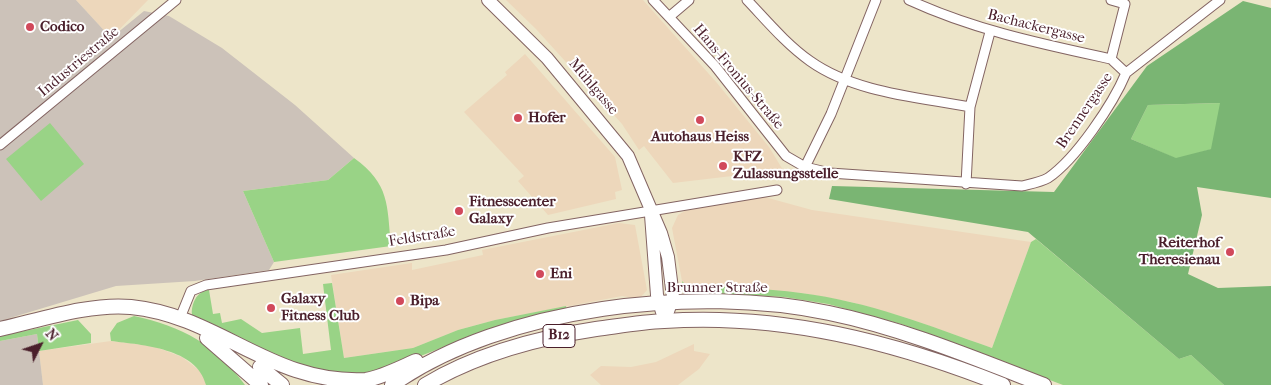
<!DOCTYPE html>
<html>
<head>
<meta charset="utf-8">
<style>
  body { margin:0 }
  #map { position:relative; width:1271px; height:385px; overflow:hidden; background:#ede5c9; font-family:"IM FELL French Canon",serif }
  canvas { display:block }
  .north { position:absolute; left:15px; top:320px; width:50px; height:50px; -webkit-text-stroke:4px #fff; paint-order:stroke; rotate:49deg; font-size:14px; font-weight:700; line-height:20px; text-align:center; color:#4a1f2b }
  .north::after { content:''; display:block; margin:auto; width:18px; height:22px; background:#4a1f2b; clip-path:polygon(50% 0,100% 100%,50% 72%,0 100%) }
</style>
</head>
<body>
<div id="map">
<canvas width="1271" height="385"></canvas>
<div class="north">N</div>
</div>
<script>
const c = document.querySelector('canvas').getContext('2d');
c.lineJoin = 'round';
function fill(path, color) { c.fillStyle = color; c.fill(path, 'evenodd'); }
function strokePath(path, color, width, dash) { c.strokeStyle = color; c.lineWidth = width; c.lineCap = dash ? 'butt' : 'round'; c.setLineDash(dash || []); c.stroke(path); }
function label(font, color, halo, rows, align = 'center') {
  c.font = font + ' "IM FELL French Canon",serif'; c.lineWidth = 4; c.setLineDash([]); c.textBaseline = 'middle'; c.strokeStyle = halo; c.fillStyle = color; for (const [text, x, y, turn = 0] of rows) {
    c.save(); c.translate(x, y); c.rotate((+turn || 0) * Math.PI / 180); c.textAlign = isNaN(turn) ? turn : align; if (halo) c.strokeText(text, 0, 0); c.fillText(text, 0, 0); c.restore();
  }
}
fill(new Path2D(`
  M76 0H148L111 38Z
  M506 0H643L717 83 769 147 783 170 673 183 644 146 639 150 622 124 536 29Z
  M525 54 615 157 622 190 615 192 616 199 548 215 518 181 524 176 464 112 507 75 505 72Z
  M761 196 812 210 1031 242 992 348 907 318 851 302 802 293 687 286 682 281 672 228 678 215 685 211Z
  M619 223 635 225 647 290 639 299 622 296 495 320 458 330 413 348 344 358 331 275 412 263V270L483 255 482 250Z
  M111 341 153 346 182 357 204 374 206 385H43L39 351Z
  M694 344V351L710 354 699 369 678 385H601L590 375 601 366 631 367 656 362Z`), '#edd7bb');
fill(new Path2D(`
  M0 0H76L111 38 144 11 169 16 222 48 295 105 354 158 328 180 243 191 274 262 269 270 195 281 116 286 0 321Z
  M37 334 43 385H0V341Z`), '#ccc2b9');
fill(new Path2D(`
  M1221 103 1212 149 1177 159 1131 139 1148 105Z
  M50 123 84 164 41 201 6 159Z
  M354 158C390 184 387 205 391 246L274 262 243 191 328 180Z
  M1036 239 1179 359 1191 355 1224 385H1063L901 324 828 304 784 297 695 292 683 288 682 281 687 286C725 287 764 288 801 293 867 301 930 326 992 348L1031 242Z
  M332 283 344 358 413 348 458 330 495 320 566 306 567 311 466 338 393 367 354 376 306 373 265 357 222 329 192 315C191 305 196 291 209 290L213 314 220 313 222 323 241 319 262 333 300 328 303 354 331 350 323 284Z
  M134 316C182 326 216 345 245 385H206C197 348 142 345 111 341L110 333 117 323Z
  M78 320 91 334V343L39 351 37 334 0 341V336Z`), '#99d386');
fill(new Path2D(`
  M1243 1 1271 8V198L1197 187 1202 215 1188 274 1218 288 1271 286V385H1224L1191 355 1179 359 1028 232 829 199 832 186 1054 192 1147 66ZM1220 103 1211 149 1176 158 1131 139 1148 105Z`), '#7ab573');
const street = new Path2D(`
  M653 0 715 66 786 156 805 167 830 173 1022 186C1030 184 1041 182 1048 178 1076 159 1113 104 1126 73L1220 0
  M747 0C767 21 786 44 810 61 855 93 918 97 970 107
  M909 0C974 30 1042 44 1111 59L1126 73
  M1111 0 1125 4 1111 59
  M669 17 689 0
  M0 145 176 0
  M805 167 831 114 876 0
  M966 184 970 107 990 32
  M180 318 191 291 206 285 446 250 548 228 777 190`);
const secondary = new Path2D(`
  M488 0 547 58 628 156 661 233 668 257 673 297 665 320
  M651 215 657 295 662 312`);
const primary = new Path2D(`
  M0 329C40 320 90 303 131 307 220 316 271 385 366 380 383 377 400 368 416 361
  M207 338 261 385
  M260 367 282 385
  M392 385C504 306 697 285 829 313 902 328 974 358 1044 385
  M425 385C477 354 536 338 596 329 619 326 641 322 664 321 781 313 895 342 1003 385`);
strokePath(street, '#836462', 11);
strokePath(secondary, '#836462', 14);
strokePath(primary, '#836462', 16);
strokePath(street, '#fff', 9);
strokePath(secondary, '#fff', 12);
strokePath(primary, '#fff', 14);
for (const [x, y, r, color] of [
  [30,27,5,"#d1495b"],
  [518,118,5,"#d1495b"],
  [700,120,5,"#d1495b"],
  [723,166,5,"#d1495b"],
  [459,211,5,"#d1495b"],
  [1230,252,5,"#d1495b"],
  [540,274,5,"#d1495b"],
  [400,301,5,"#d1495b"],
  [271,308,5,"#d1495b"]
]) { const dot = new Path2D(); dot.arc(x, y, r, 0, 2 * Math.PI); c.fillStyle = color; c.fill(dot); strokePath(dot, '#fff', 2); }
for (const [x, y, w] of [
  [559,336,32]
]) { const box = new Path2D(); box.roundRect(x - w / 2, y - 11.5, w, 23, 4); c.fillStyle = '#fff'; c.fill(box); strokePath(box, '#4a1f2b', 1); }
label('bold 14px', '#4a1f2b', null, [
  ["B12",559,336]
]);
label('bold 15px', '#4a1f2b', '#fff', [
  ["Codico",40,27],
  ["Hofer",528,118],
  ["Autohaus Heiss",700,137,"center"],
  ["KFZ",733,157],
  ["Zulassungsstelle",733,174],
  ["Fitnesscenter",469,202],
  ["Galaxy",469,219],
  ["Reiterhof",1220,243,"right"],
  ["Theresienau",1220,260,"right"],
  ["Eni",550,274],
  ["Galaxy",281,299],
  ["Fitness Club",281,316],
  ["Bipa",410,301]
], 'left');
label('15px', '#4a1f2b', '#fff', [
  ["Bachackergasse",1036,27,14],
  ["Industriestraße",79,62,-40],
  ["Hans-Fronius-Straße",738,77,50],
  ["Mühlgasse",593,87,50],
  ["Brennergasse",1085,111,-56],
  ["Feldstraße",422,237,-9],
  ["Brunner Straße",717,288]
]);
</script>
</body>
</html>
